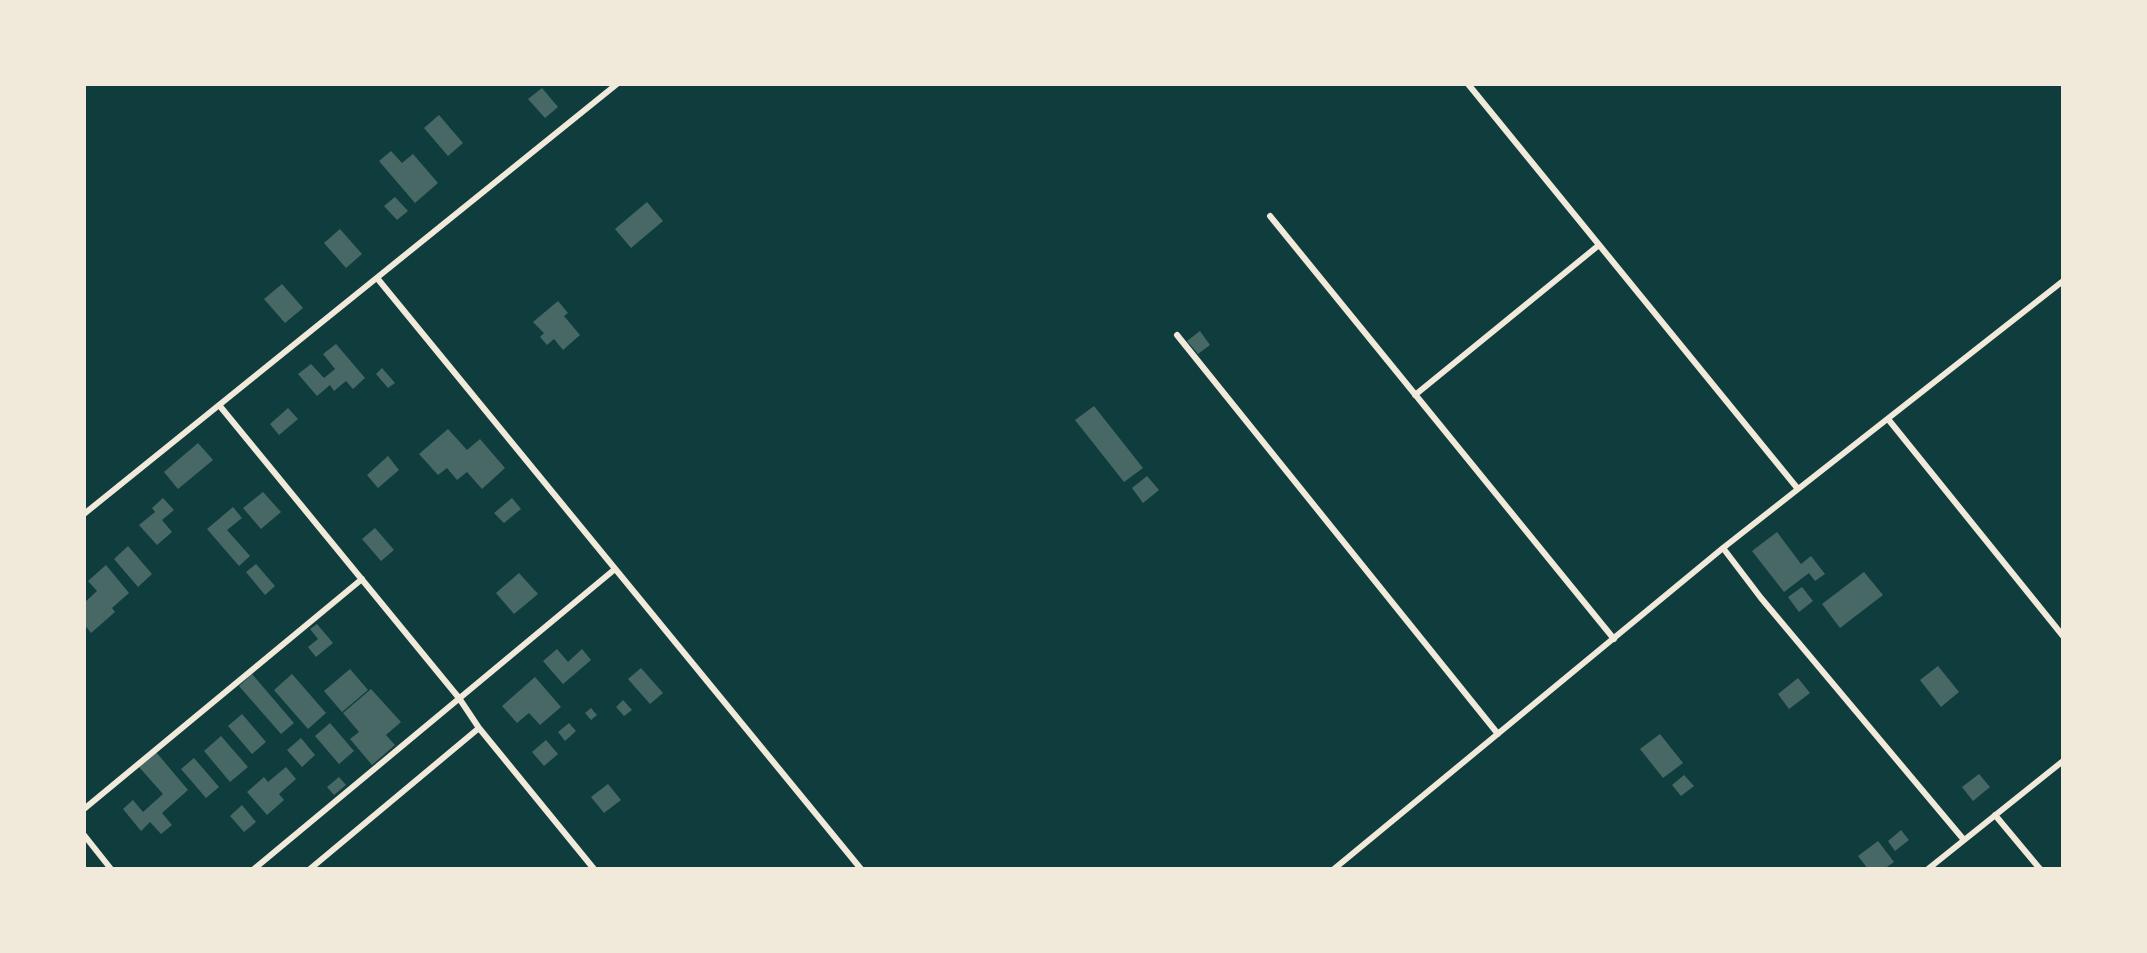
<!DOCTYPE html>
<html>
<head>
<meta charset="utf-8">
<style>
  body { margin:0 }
  #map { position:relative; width:2147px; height:953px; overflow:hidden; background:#0f3d3e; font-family:Cabin,sans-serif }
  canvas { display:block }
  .frame { position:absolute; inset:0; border:86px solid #f1e9da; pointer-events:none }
</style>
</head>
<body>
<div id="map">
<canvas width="2147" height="953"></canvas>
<div class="frame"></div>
</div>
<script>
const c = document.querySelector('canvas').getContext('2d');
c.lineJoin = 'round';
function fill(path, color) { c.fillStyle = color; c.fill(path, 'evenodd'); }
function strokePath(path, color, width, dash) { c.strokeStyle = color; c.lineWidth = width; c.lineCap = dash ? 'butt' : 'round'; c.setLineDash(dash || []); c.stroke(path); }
fill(new Path2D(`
  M542 88 558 107 545 118 528 99Z
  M439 115 463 143 448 156 424 128Z
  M391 151 402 163 413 154 438 183 415 203 379 161Z
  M395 197 408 211 397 220 384 206Z
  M647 202 663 221 631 248 615 229Z
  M340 229 362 254 346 268 324 243Z
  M282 284 303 308 285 323 264 299Z
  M558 301 568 313 564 316 580 335 563 350 554 339 547 345 540 337 544 333 533 322Z
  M1200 331 1210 345 1198 354 1187 341Z
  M336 344 365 378 353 389 346 381 334 391 330 385 317 396 298 374 311 364 324 378 335 369 323 354Z
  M382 368 395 383 388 388 376 374Z
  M1094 406 1143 468 1124 482 1075 420Z
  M288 408 298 419 279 435 270 424Z
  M448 429 467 450 480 439 505 468 482 489 467 472 457 480 447 468 438 475 419 454Z
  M198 443 213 460 178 489 164 472Z
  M388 456 399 470 378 488 367 475Z
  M1147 476 1159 490 1143 503 1132 488Z
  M263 492 281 512 261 529 243 508Z
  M163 498 174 510 162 520 172 532 157 545 139 525 155 512 152 508Z
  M512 498 521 509 504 523 494 513Z
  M233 507 242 518 227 530 250 556 239 566 207 529Z
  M375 528 394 550 381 561 362 539Z
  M1777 532 1801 564 1811 556 1825 574 1815 581 1809 573 1784 592 1752 551Z
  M128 546 152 574 138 587 114 559Z
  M256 564 275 586 265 595 246 572Z
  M106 565 129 593 112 608 115 612 91 633 84 624V603L97 591 88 581Z
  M1864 572 1883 595 1840 628 1822 604Z
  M519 573 538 594 514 614 496 593Z
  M1802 587 1813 601 1799 612 1788 597Z
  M317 624 333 643 316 657 308 647 318 639 310 629Z
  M557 649 568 662 582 649 591 660 563 684 543 661Z
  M1938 666 1959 692 1941 707 1920 680Z
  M641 668 663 693 650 704 628 679Z
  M350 669 368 690 342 712 324 691Z
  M252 674 294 723 281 734 239 686Z
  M292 674 326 713 308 729 274 690Z
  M535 677 561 707 540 725 529 713 517 723 502 706Z
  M1798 678 1810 693 1789 709 1778 694Z
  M371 689 401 722 386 735 395 745 372 765 350 739 359 732 343 713Z
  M623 700 632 710 624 716 616 707Z
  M591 708 597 715 591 720 585 713Z
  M242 714 266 742 252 754 228 726Z
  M330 723 354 751 339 764 315 736Z
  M569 723 576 731 565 741 558 732Z
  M1660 734 1683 763 1663 778 1640 749Z
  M221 736 248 767 230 782 204 751Z
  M301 738 315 755 302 767 287 750Z
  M546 740 558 754 544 766 532 752Z
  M156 752 188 790 162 813 172 825 161 834 150 822 141 831 123 809 133 800 143 812 163 794 139 767Z
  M194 758 219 787 206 798 181 769Z
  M286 767 296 779 279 794 284 800 267 815 247 792 264 777 268 782Z
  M1979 774 1990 787 1973 801 1962 787Z
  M1684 775 1694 786 1681 796 1672 785Z
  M339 777 346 785 334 795 327 787Z
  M608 784 621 800 604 813 591 797Z
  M242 805 256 822 244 832 230 816Z
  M1901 830 1909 840 1895 851 1888 841Z
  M1878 841 1894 862 1884 869H1868L1858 856Z`), '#486865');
strokePath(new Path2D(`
  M1468 84 1798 489
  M1270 216 1614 639
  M377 278 861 869
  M1177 335 1498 734
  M1415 395 1599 245
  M219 405 459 698 479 728 594 869
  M1888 419 2063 636
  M84 514 617 84
  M1723 548 1761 598 1964 840
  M84 809 362 579
  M1995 815 2040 869
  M84 835 111 869
  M254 869 615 569
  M310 869 479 728
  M1334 869 1723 548 2063 281
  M1928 869 2063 761`), '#f1e9da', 6);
</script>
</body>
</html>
